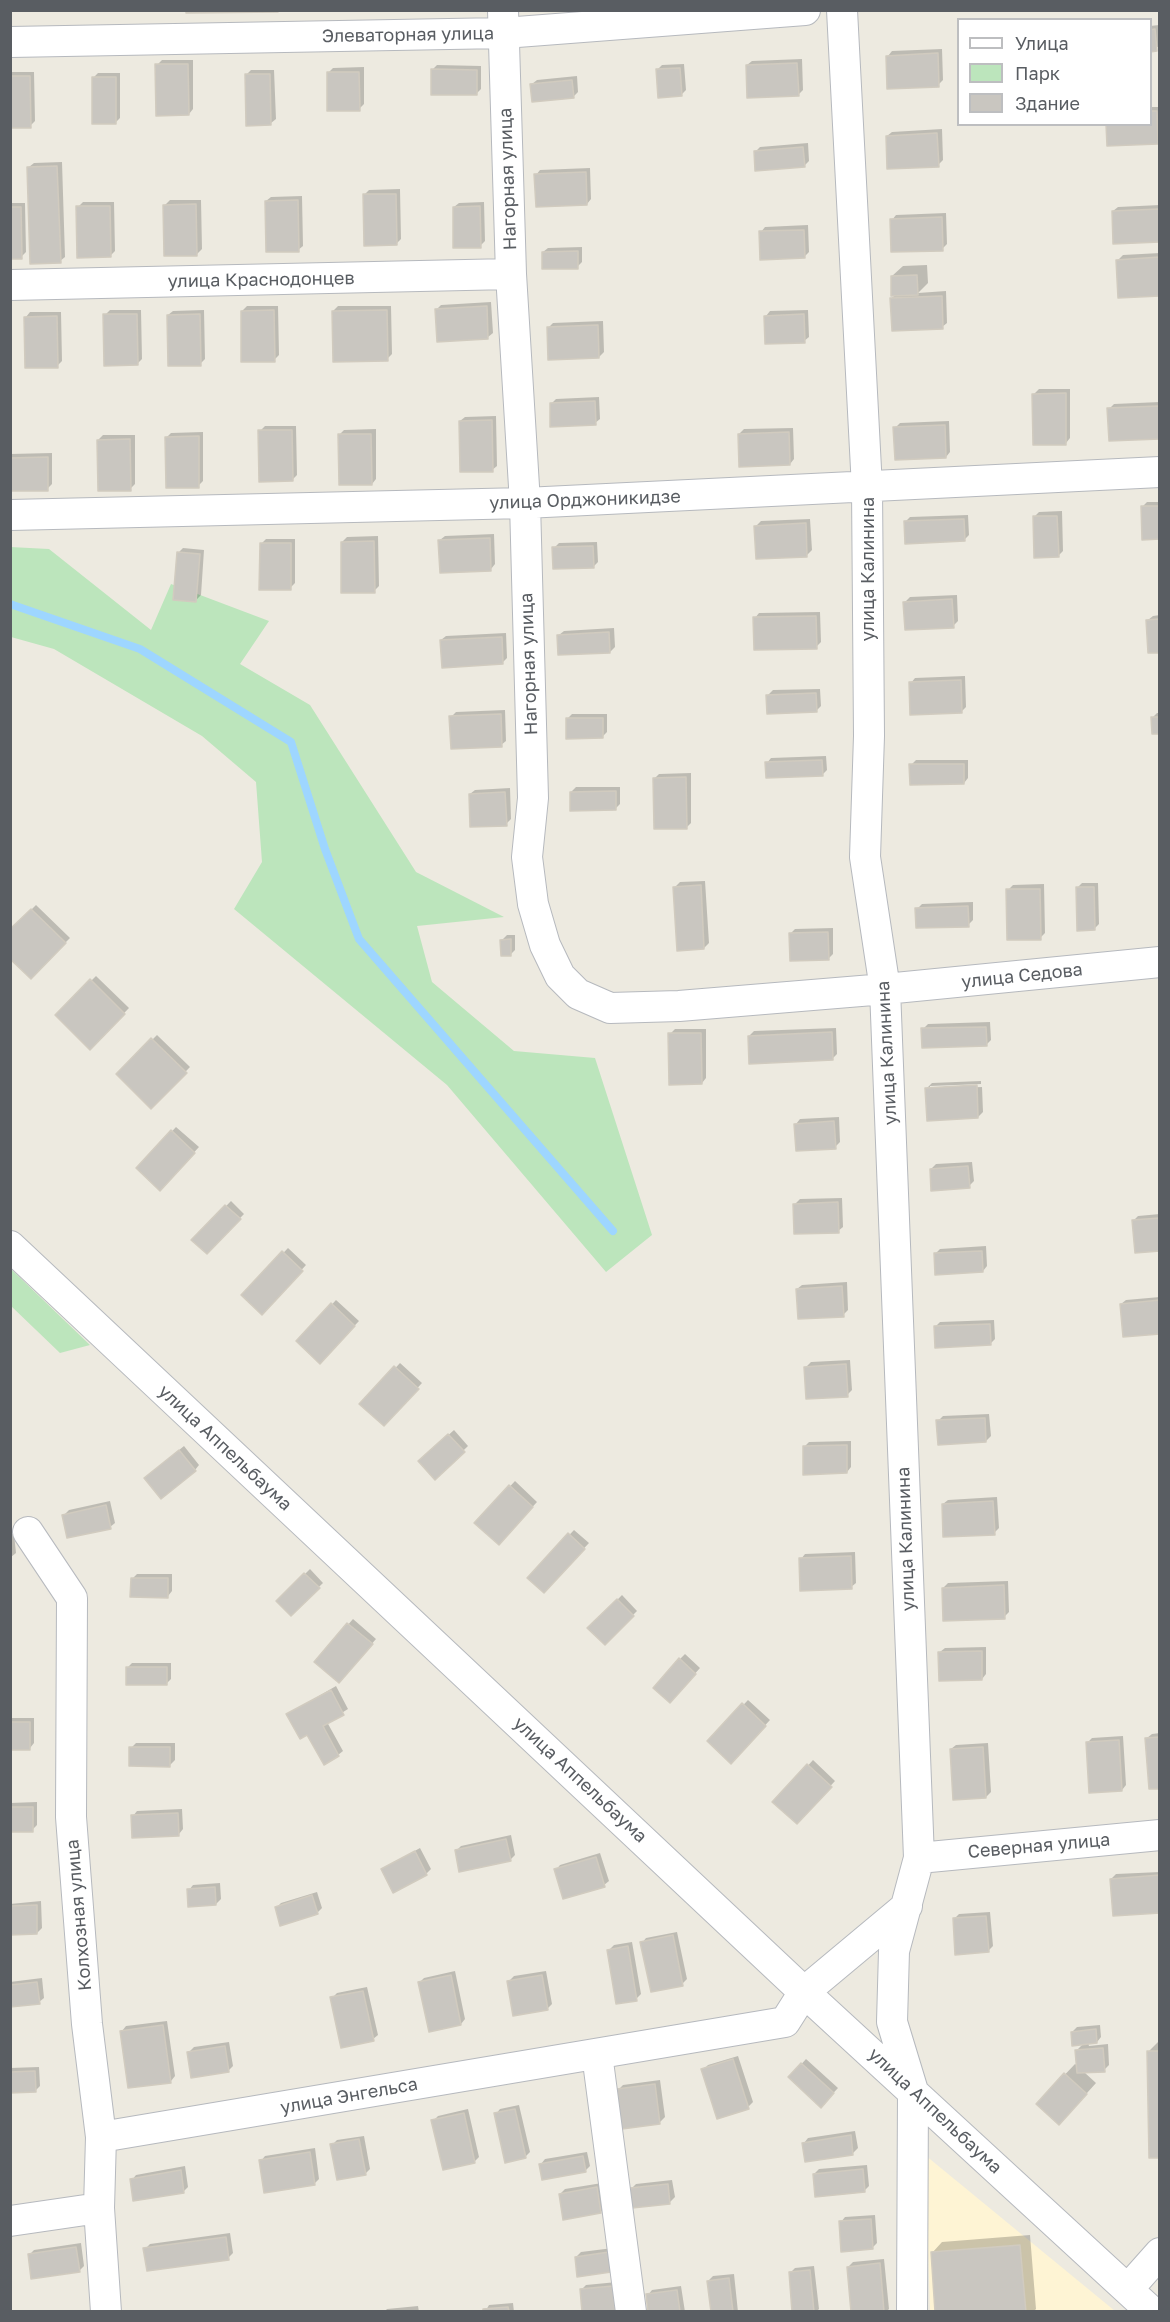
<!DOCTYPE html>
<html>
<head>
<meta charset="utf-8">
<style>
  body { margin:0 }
  #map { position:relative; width:1170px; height:2322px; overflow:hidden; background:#edeae0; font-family:"Golos Text",sans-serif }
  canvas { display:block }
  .frame { position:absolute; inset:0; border:12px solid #595d62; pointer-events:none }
  .legend { position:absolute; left:957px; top:18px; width:195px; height:108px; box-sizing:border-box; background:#fff; border:2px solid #bdbec0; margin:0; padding:8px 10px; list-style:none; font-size:18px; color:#595d62 }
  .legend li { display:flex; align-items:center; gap:12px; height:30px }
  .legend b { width:30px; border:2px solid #bdbec0 }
</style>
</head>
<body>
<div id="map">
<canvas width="1170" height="2322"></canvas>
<div class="frame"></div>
<ul class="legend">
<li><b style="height:8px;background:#fff"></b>Улица</li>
<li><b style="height:16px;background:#bce5bc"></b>Парк</li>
<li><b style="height:16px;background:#c9c6c0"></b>Здание</li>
</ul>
</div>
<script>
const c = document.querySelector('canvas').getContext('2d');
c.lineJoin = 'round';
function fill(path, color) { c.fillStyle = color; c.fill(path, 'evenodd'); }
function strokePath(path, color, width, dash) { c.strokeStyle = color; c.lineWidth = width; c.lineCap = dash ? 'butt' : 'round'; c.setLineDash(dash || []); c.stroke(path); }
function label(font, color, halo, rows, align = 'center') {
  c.font = font + ' "Golos Text",sans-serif'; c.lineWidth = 5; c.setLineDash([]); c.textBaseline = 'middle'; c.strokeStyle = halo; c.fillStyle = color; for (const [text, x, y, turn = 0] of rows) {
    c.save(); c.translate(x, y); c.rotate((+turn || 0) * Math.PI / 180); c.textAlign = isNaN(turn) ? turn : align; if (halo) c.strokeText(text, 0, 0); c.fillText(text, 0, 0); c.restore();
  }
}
fill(new Path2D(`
  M925 2155 1115 2311H930Z`), '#fef4d4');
fill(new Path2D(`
  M10 547 49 549 151 630 171 584 269 621 240 664 310 705 416 872 504 917 417 926 432 982 514 1051 595 1058 652 1235 606 1272 447 1085 234 909 262 862 256 782 202 736 54 649 11 637Z
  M10 1269H11L90 1345 60 1353 11 1306Z`), '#bce5bc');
fill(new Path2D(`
  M1159 25 1160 46 1150 50V26Z
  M942 49 943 80 938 85 888 56 892 51Z
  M802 59 803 90 798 95 747 65 752 61Z
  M162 60H193V109L189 114 157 65Z
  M684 64 686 90 681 95 657 70 662 65Z
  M437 65 481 66V89L476 94 432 70Z
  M364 67V104L359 109 328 73 333 68Z
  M251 70H274L276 119 271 123 246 75Z
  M10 72H34L35 121 30 126H10Z
  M98 73H120V118L115 123 93 78Z
  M577 76 578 92 573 97 532 84 537 80Z
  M1150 107H1160L1158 142 1150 124Z
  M942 129 943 160 938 165 887 136 892 132Z
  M808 143 809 161 804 166 755 152 760 147Z
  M62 162 65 257 60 261 29 167 34 163Z
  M590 168 591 199 587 204 536 175 540 170Z
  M400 189 401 239 396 244 364 195 369 190Z
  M302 196 303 246 298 250 266 201 271 197Z
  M170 200H201L202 249 197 254 165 205Z
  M83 202H114L115 251 110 256 78 207Z
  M484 202 485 241 480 246 454 207 459 203Z
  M10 203H25L26 252 21 257H10Z
  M1160 205V241L1113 211 1118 207Z
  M946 213 947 244 942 249 892 220 896 215Z
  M808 225 809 252 804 257 761 232 765 227Z
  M582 247V262L577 267 543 252 548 248Z
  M1160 253V295L1118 260 1123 255Z
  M927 265 928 283 918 293 946 291 947 323 942 327 892 298 896 294 892 276 903 266Z
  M491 302 493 333 488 337 437 309 441 305Z
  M247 306H278L279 355 274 360 242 311Z
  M338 306H391L392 354 387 359 333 311Z
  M110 310H141L142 359 137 364 105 315Z
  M204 310 205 359 200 364 168 315 173 311Z
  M808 310 809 337 804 341 766 316 770 311Z
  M30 312H61L62 361 57 366 26 317Z
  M603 321 604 352 599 357 548 328 553 323Z
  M1039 389H1070V438L1066 443 1034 394Z
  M599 397 600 419 595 423 551 404 556 399Z
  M1160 402V438L1109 409 1114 404Z
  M496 416 497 466 492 470 460 421 465 417Z
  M949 421 950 452 946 457 895 428 900 423Z
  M265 426H296L297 475 292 480 260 431Z
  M793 428 794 459 790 464 739 434 744 429Z
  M376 429V479L372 484 339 435 344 430Z
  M203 432V481L198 486 167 437 171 433Z
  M103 435H135V484L130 489 98 440Z
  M52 453V484L47 489H10V454Z
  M1147 502H1160V538L1142 507Z
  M1062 511 1063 551 1058 556 1034 517 1039 512Z
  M968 515 969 535 964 540 905 522 910 517Z
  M810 519 812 550 807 555 756 526 761 521Z
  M494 534 495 564 491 569 440 540 445 536Z
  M378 536 379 586 374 591 342 542 347 537Z
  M266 539H295V583L290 588 261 544Z
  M597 542 598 562 593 567 554 548 559 543Z
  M183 548 204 550 201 595 196 600 178 553Z
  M957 595 958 621 953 626 905 602 910 597Z
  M820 612 821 642 816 647 755 618 759 613Z
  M1160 615V651L1148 620 1153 616Z
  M614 628 615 647 610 652 559 635 564 631Z
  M506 633 507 658 502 663 441 640 446 636Z
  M965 676 966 707 961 712 911 683 915 678Z
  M820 689 821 706 816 711 768 695 773 690Z
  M505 710 506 741 501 745 451 717 456 712Z
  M1157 713H1160V732L1152 718Z
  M572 714H607V732L602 737 567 719Z
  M826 756 827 770 822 775 767 763 771 758Z
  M916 760H968V778L964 783 911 765Z
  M691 773V823L687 827 655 778 659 774Z
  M576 787H620V804L615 809 571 792Z
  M510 788 511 819 506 824 470 794 475 790Z
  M705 881 709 943 704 948 675 887 680 882Z
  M1082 883H1098L1099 924 1094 929 1078 887Z
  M1044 884 1045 933 1040 938 1008 890 1013 885Z
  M973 902V920L968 925 917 909 922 904Z
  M36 905 70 938 31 977 10 931Z
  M833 928V954L828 959 790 934 795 929Z
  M507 935H515V950L511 954 502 940Z
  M96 976 129 1008 90 1048 57 1015Z
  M990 1022 991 1040 986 1045 923 1029 928 1024Z
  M836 1028 837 1054 832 1059 749 1036 754 1031Z
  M675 1029H706V1078L702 1083 670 1034Z
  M157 1035 190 1067 151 1107 118 1074Z
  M981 1081V1084L930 1086V1089L982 1087 983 1112 978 1117 927 1088 932 1083Z
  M839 1117 840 1142 835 1147 796 1124 800 1119Z
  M176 1127 199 1147 160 1189 138 1168Z
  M972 1162 974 1181 969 1186 931 1169 936 1164Z
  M842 1198 843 1227 838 1231 795 1204 800 1199Z
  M231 1201 244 1214 207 1252 193 1240Z
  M1160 1214V1249L1133 1221 1138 1216Z
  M986 1246 987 1266 983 1271 935 1254 940 1249Z
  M288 1248 306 1265 262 1313 243 1295Z
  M847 1282 848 1310 843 1315 797 1289 802 1285Z
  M1160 1297V1332L1121 1304 1126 1300Z
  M336 1300 359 1321 320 1362 298 1341Z
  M994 1320 995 1339 990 1344 936 1326 940 1322Z
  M850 1360 852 1390 847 1395 806 1367 811 1362Z
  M400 1363 422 1383 384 1424 362 1404Z
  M989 1414 991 1436 986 1441 938 1421 943 1416Z
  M454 1430 468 1446 435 1478 420 1461Z
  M851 1441V1467L847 1472 804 1447 809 1442Z
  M184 1446 199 1465 195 1470 151 1473Z
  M515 1481 537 1502 499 1543 476 1523Z
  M997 1497 999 1528 994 1533 943 1504 948 1500Z
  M110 1501 115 1523 110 1527 64 1515 69 1510Z
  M574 1530 589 1543 544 1591 529 1577Z
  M10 1534H14L16 1553 11 1557Z
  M855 1552 856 1583 851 1587 801 1559 805 1554Z
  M310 1569 323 1583 291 1614 278 1601Z
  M137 1574H172V1591L168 1596 132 1579Z
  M1008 1581 1009 1612 1004 1617 943 1588 948 1583Z
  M622 1595 637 1611 605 1643 590 1628Z
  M353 1619 376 1639 344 1676 316 1662Z
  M986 1647V1674L982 1679 940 1652 945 1648Z
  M685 1654 700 1668 675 1696 680 1659Z
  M132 1663H171V1679L166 1684 127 1668Z
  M336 1686 348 1709 327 1722 343 1751 338 1755 288 1714Z
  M748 1700 770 1720 731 1762 709 1741Z
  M10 1718H34V1743L30 1748H10Z
  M1160 1733V1787L1147 1738 1152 1734Z
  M1123 1736 1126 1785 1122 1790 1087 1743 1092 1738Z
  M136 1743H175V1760L170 1765 131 1748Z
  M988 1743 991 1792 986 1797 951 1749 956 1745Z
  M813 1760 835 1781 797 1822 775 1802Z
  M37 1802V1825L32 1830H10V1803Z
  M182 1809 183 1829 179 1834 133 1816 137 1811Z
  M511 1835 515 1855 510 1860 457 1850 461 1846Z
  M420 1848 431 1869 426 1874 382 1869Z
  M600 1853 609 1881 604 1885 556 1870 560 1865Z
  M1160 1872V1911L1111 1879 1116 1874Z
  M220 1883 221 1899 216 1904 189 1890 193 1885Z
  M317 1892 322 1908 317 1913 276 1908 281 1903Z
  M41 1901 42 1928 37 1933H10V1904Z
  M990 1912 993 1946 988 1951 954 1919 959 1914Z
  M677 1932 687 1979 682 1984 642 1943 646 1938Z
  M632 1942 641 1994 636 1999 609 1950 614 1945Z
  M455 1971 465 2019 461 2024 420 1982 424 1978Z
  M546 1971 552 2004 547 2009 509 1981 514 1976Z
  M42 1978 44 1998 39 2002 10 2006V1982Z
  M367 1987 378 2035 373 2039 332 1998 337 1993Z
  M167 2021 175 2076 171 2081 122 2031 126 2026Z
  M1100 2025 1101 2037 1097 2042 1088 2043 1089 2046 1108 2044 1109 2065 1104 2070 1084 2072 1096 2083 1069 2113 1038 2103 1075 2064 1078 2066 1076 2051 1084 2043 1072 2032 1077 2027Z
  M1159 2041H1160V2156L1148 2052Z
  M229 2042 233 2066 228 2071 189 2052 194 2047Z
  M738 2056 753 2102 748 2107 703 2070 708 2065Z
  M806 2059 838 2088 821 2106 790 2077Z
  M39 2067 40 2086 35 2091 10 2092V2068Z
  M660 2080 665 2117 660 2122 623 2127 618 2090 623 2085Z
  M519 2105 530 2152 525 2157 496 2114 500 2109Z
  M468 2109 479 2157 474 2162 433 2121 438 2116Z
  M855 2131 858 2148 853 2153 804 2143 808 2138Z
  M364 2136 370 2169 365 2174 332 2145 337 2140Z
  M315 2148 319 2179 314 2184 261 2161 265 2156Z
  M587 2152 590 2166 585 2171 541 2164 545 2159Z
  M867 2165 869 2186 864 2191 814 2174 819 2169Z
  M185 2166 188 2187 184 2191 132 2180 136 2175Z
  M672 2180 675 2197 670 2202 632 2188 636 2184Z
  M602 2183 605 2207 601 2212 560 2194 565 2189Z
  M875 2215 877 2243 872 2248 841 2222 845 2217Z
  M230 2233 233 2253 228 2258 145 2249 150 2244Z
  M1030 2235 1036 2309 1033 2312H937L932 2253 942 2242Z
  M81 2243 84 2266 79 2271 29 2255 34 2250Z
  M613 2248 615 2266 576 2257 581 2252Z
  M884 2259 889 2309 886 2312H853L848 2267 853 2262Z
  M814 2266 819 2309 816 2312H794L790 2273 795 2268Z
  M734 2274 738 2312H712L708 2281 713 2276Z
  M617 2282 620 2312H583L581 2290 586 2285Z
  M681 2286 685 2312H650L648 2295 652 2290Z
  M513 2303 514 2312H485L489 2305Z
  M418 2306 419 2312H384L387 2309Z`), '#0003');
strokePath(new Path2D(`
  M10 604 140 649 291 742 325 849 359 939 613 1231`), '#9ed6ff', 8);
const building = new Path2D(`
  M186 10H278V12L186 13Z
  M1155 29 1157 51 1150 52V30Z
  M938 53 939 87 887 89 886 56Z
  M797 63 799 96 747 98 746 65Z
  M155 64H188L189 115 156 116Z
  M680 68 682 96 658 98 656 69Z
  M431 69 477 70V95H431Z
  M327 72H359L360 111H327Z
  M245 74H270L271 125 246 126Z
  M10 76H30L31 128H10Z
  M92 77H116V124H92Z
  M572 80 574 98 532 102 530 84Z
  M1150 111H1157L1158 144 1107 146 1106 124H1150Z
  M937 133 939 167 887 169 886 136Z
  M803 147 805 167 755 171 754 151Z
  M57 166 61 263 30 264 27 167Z
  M586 172 587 205 536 207 534 174Z
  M363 194H396L397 245 364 246Z
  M298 200 299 252H266L265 201Z
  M196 204 197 256H164L163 205Z
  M76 206H110L111 257 77 258Z
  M480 206 481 248H453V207Z
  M10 207H21L22 259H10Z
  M1160 209V242L1113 244 1112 211Z
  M942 217 943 251 891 252 890 219Z
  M804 230 805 258 760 260 759 231Z
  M578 251V269H542V252Z
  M1160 257V296L1118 298 1116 260Z
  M917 275 918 295 891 296V276Z
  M942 296 943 329 892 331 890 298Z
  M487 306 488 339 437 342 435 309Z
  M274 310 275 362H241V311Z
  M387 310 388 361 333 362 332 311Z
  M103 314H137L138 365 104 366Z
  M200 314 201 366H168L167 315Z
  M804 314 805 343 765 344 764 316Z
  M57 316 58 368H25L24 317Z
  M598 325 599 358 548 360 547 327Z
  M1066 393V445H1033L1032 394Z
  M595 401 596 425 550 427V403Z
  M1159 406 1160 439 1109 441 1107 408Z
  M492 420 493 472H460L459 421Z
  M945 425 946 458 895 460 893 427Z
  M258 430H292L293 481 259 482Z
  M789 432 790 465 739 467 738 434Z
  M338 434H371L372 485H339Z
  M199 436V488H166L165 437Z
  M130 439 131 491H98L97 440Z
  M48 457V491H10V458Z
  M1141 506H1160V539L1142 540Z
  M1033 516H1057L1059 557 1034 558Z
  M964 519 965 541 905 544 904 521Z
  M806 523 807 557 756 559 754 526Z
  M490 538 491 571 440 573 438 540Z
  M374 541 375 593H341V542Z
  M260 543H291V590H259Z
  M593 546 594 568 553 569 552 547Z
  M177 552 200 554 196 602 173 600Z
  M952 599 954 628 905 630 903 602Z
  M816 616 817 649 754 650 753 617Z
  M1160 619V653H1148L1146 620Z
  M609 632 610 653 558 655 557 635Z
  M502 637 503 664 442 668 440 640Z
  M961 680 962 713 910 715 909 682Z
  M816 693 817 712 767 714 766 695Z
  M501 714 502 747 451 749 449 716Z
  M1151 717H1160V734H1152Z
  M566 718H603V738L566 739Z
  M822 760 823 776 766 778 765 762Z
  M909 764H964V784L910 785Z
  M686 777 687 829H654L653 778Z
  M616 791V810L570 811V792Z
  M505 792 507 826 470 827 469 794Z
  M701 885 704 949 677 951 673 887Z
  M1076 887H1094L1095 930 1077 931Z
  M1006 889H1040L1041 940H1007Z
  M968 906 969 927 916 928 915 908Z
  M31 909 66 943 31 979 10 959V929Z
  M828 932 829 960 790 961 789 933Z
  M511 939V956H501L500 940Z
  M90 979 125 1014 90 1050 55 1015Z
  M986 1027 987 1046 922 1048 921 1028Z
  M832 1032 833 1060 749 1064 748 1036Z
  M668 1033H701L702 1084 669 1085Z
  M151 1038 187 1073 151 1109 116 1074Z
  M977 1085 978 1118 927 1121 925 1088Z
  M834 1121 836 1149 796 1151 794 1124Z
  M171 1130 195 1153 160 1191 136 1168Z
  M968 1166 970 1188 931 1191 930 1169Z
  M838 1202 839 1233 794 1234 793 1204Z
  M225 1205 241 1219 207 1254 191 1240Z
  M1160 1218V1251L1135 1253 1132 1220Z
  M282 1251 303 1271 262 1315 241 1295Z
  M982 1251 983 1272 935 1275 934 1253Z
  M842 1286 844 1317 798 1319 796 1289Z
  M1160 1300V1334L1123 1337 1120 1304Z
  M331 1303 355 1326 320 1364 296 1341Z
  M990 1324 991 1345 935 1348 934 1326Z
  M846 1364 848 1397 806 1399 804 1367Z
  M394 1366 419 1389 384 1426 359 1404Z
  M985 1418 986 1442 938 1445 936 1420Z
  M448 1434 465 1452 435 1480 418 1461Z
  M847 1445V1473L803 1475V1446Z
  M179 1450 196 1471 161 1499 144 1478Z
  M509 1485 533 1507 499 1545 474 1523Z
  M993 1501 995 1535 943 1537 942 1504Z
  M106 1505 111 1529 67 1538 62 1515Z
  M568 1533 585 1549 544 1593 527 1578Z
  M851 1556 852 1589 800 1591 799 1558Z
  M304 1573 320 1588 291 1616 276 1601Z
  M131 1578H168V1598L130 1597Z
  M1004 1585 1005 1619 943 1621 942 1588Z
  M617 1599 634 1616 605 1645 587 1628Z
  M347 1623 373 1644 339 1683 314 1662Z
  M982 1651V1680L939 1681 938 1652Z
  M679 1658 696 1674 670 1703 653 1688Z
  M126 1667H167V1685H126Z
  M331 1690 344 1715 323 1726 339 1756 324 1765 307 1735 300 1739 286 1714Z
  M742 1703 766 1726 731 1764 707 1741Z
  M10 1722H30V1750H10Z
  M1160 1737V1789H1149L1145 1738Z
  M1119 1740 1122 1791 1089 1793 1086 1742Z
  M129 1747H170V1767L129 1766Z
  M983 1747 986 1798 953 1800 950 1749Z
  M807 1764 832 1787 797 1824 772 1802Z
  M10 1807H33V1832H10Z
  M178 1813 179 1836 132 1838 131 1815Z
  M506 1839 511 1861 459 1872 455 1850Z
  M415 1851 427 1875 393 1893 381 1869Z
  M596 1857 605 1887 563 1899 554 1869Z
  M1160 1875V1913L1113 1916 1110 1879Z
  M215 1887 216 1905 188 1907 187 1889Z
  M312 1895 318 1914 280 1926 275 1907Z
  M37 1905V1934L10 1935V1906Z
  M986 1916 989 1952 955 1955 953 1918Z
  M673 1935 683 1986 651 1992 640 1942Z
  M628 1946 637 2001 616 2004 607 1950Z
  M451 1975 461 2025 429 2032 418 1982Z
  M542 1975 548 2010 513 2016 507 1981Z
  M37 1982 40 2004 10 2007V1985Z
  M363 1991 374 2041 341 2048 330 1997Z
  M163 2025 171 2083 128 2088 120 2031Z
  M1096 2029 1097 2043 1072 2046 1071 2032Z
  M225 2046 229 2072 191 2078 187 2052Z
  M1103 2048 1105 2072 1077 2073 1075 2050Z
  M1147 2051H1160V2158H1149Z
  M733 2059 749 2109 717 2119 701 2069Z
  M801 2063 834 2093 821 2108 788 2077Z
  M35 2071 36 2092 10 2093V2072Z
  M1064 2073 1087 2094 1059 2125 1036 2104Z
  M655 2084 660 2124 622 2129 617 2089Z
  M515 2109 526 2158 505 2163 494 2113Z
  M464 2113 475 2163 443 2170 431 2120Z
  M851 2135 853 2155 805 2162 802 2143Z
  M359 2139 366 2175 337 2180 330 2144Z
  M310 2152 315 2185 264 2193 259 2160Z
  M583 2156 586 2172 542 2180 539 2164Z
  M863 2169 865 2192 815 2197 813 2174Z
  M181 2170 184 2193 133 2201 130 2179Z
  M668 2184 670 2204 632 2208 630 2188Z
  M597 2187 601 2213 563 2220 559 2194Z
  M871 2219 873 2249 841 2252 839 2221Z
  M226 2237 229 2260 147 2271 143 2248Z
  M1020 2245 1026 2312H935L931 2252Z
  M76 2247 80 2272 31 2279 28 2254Z
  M609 2252 611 2272 577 2277 575 2257Z
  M880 2263 884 2312H851L847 2267Z
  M810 2270 814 2312H792L789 2272Z
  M729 2278 733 2312H711L707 2281Z
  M613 2286 615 2312H582L580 2289Z
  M677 2290 680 2312H648L646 2294Z
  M508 2307 509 2312H483V2309Z`);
fill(building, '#c9c6c0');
strokePath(building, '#d1cbbf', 1.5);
const minor = new Path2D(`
  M503 10 511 274 525 503 533 798 527 857 533 904 545 945 560 976 578 994 610 1008 679 1006 885 989 1160 962
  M842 10 867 488 869 736 865 857 885 989 919 1858 894 1951 892 2022 913 2091 912 2312
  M10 42 504 33 805 10
  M10 285 511 274
  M10 515 525 503 1160 472
  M10 1246 804 1992 1152 2312
  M28 1532 72 1598 71 1817 87 2024 101 2137 99 2208 106 2312
  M919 1858 1160 1835
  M597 2054 631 2312
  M101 2137 785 2022 804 1992 907 1906
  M10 2221 99 2208
  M1128 2289 1160 2253`);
strokePath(minor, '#b6b9be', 32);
strokePath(minor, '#fff', 30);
label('18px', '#595d62', '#fff', [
  ["Элеваторная улица",408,35,-1],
  ["Нагорная улица",508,179,-92],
  ["улица Краснодонцев",261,280,-1],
  ["улица Орджоникидзе",585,500,-2],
  ["улица Калинина",868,569,-90],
  ["Нагорная улица",529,664,-92],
  ["улица Седова",1022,976,-6],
  ["улица Калинина",887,1053,-93],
  ["улица Аппельбаума",225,1448,43],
  ["улица Калинина",906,1539,-92],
  ["улица Аппельбаума",580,1780,43],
  ["Северная улица",1039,1846,-5],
  ["Колхозная улица",79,1915,-95],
  ["улица Энгельса",349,2096,-10],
  ["улица Аппельбаума",935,2111,43]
]);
</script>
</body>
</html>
